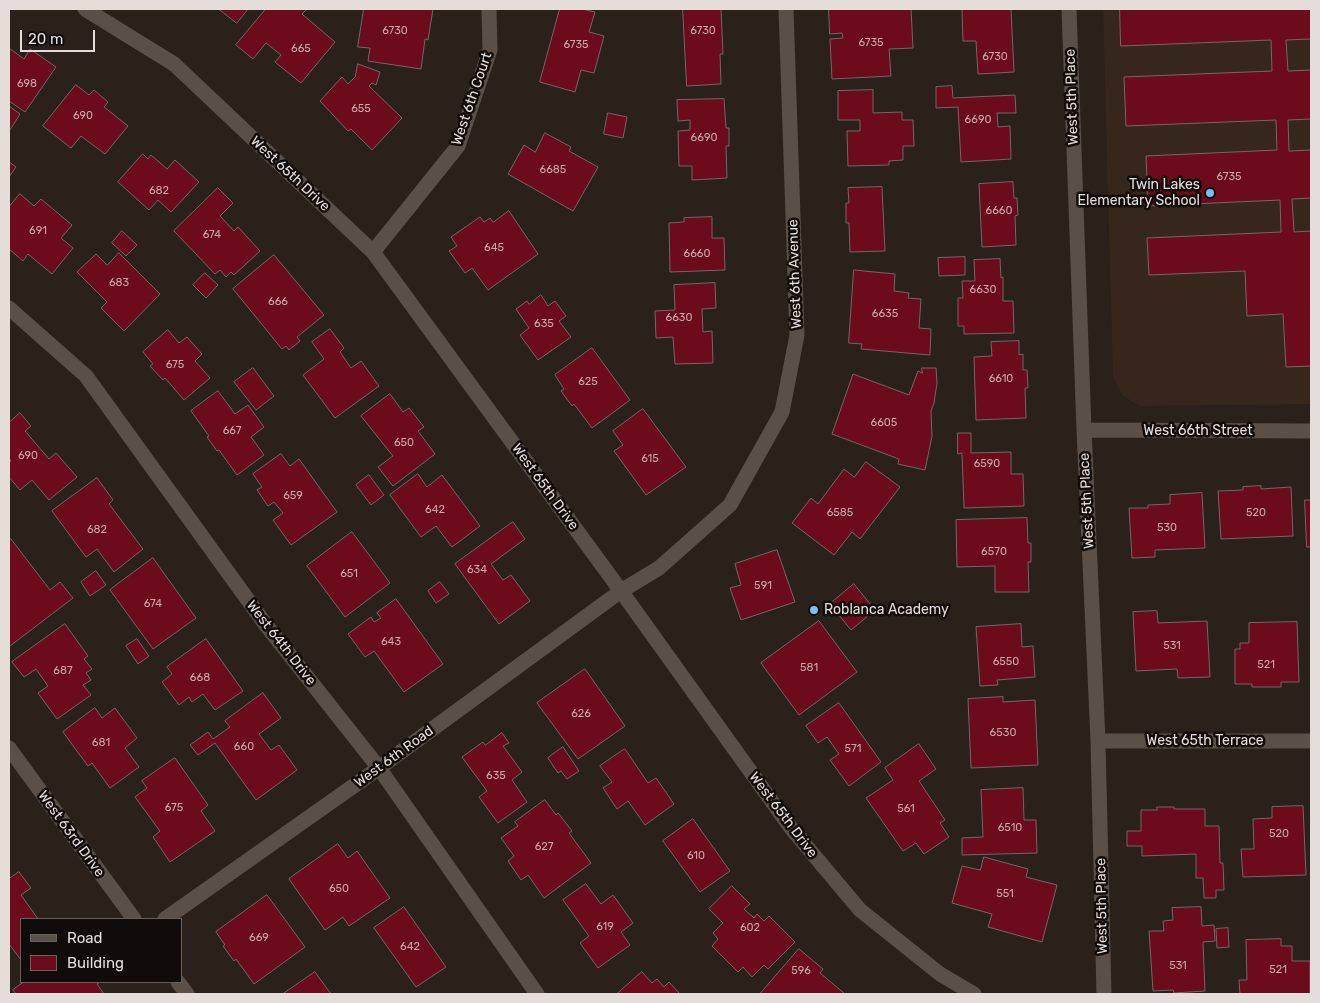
<!DOCTYPE html>
<html>
<head>
<meta charset="utf-8">
<style>
  body { margin:0 }
  #map { position:relative; width:1320px; height:1003px; overflow:hidden; background:#2b211b; font-family:Rubik,sans-serif }
  canvas { display:block }
  .frame { position:absolute; inset:0; border:10px solid #e4ddd9; pointer-events:none }
  .legend { position:absolute; left:20px; top:918px; width:162px; height:65px; box-sizing:border-box; background:#100c09; border:1px solid #65605c; margin:0; padding:6px 9px; list-style:none; font-size:15px; color:#e4ddd9 }
  .legend li { display:flex; align-items:center; gap:10px; height:25px }
  .legend b { width:25px; border:1px solid #65605c }
  .scale { position:absolute; left:20px; top:30px; width:75px; height:22px; box-sizing:border-box; border:2px solid #e4ddd9; border-top:0; padding-left:6px; font-size:15px; line-height:18px; white-space:nowrap; color:#e4ddd9; -webkit-text-stroke:4px #100c09; paint-order:stroke }
</style>
</head>
<body>
<div id="map">
<canvas width="1320" height="1003"></canvas>
<div class="frame"></div>
<ul class="legend">
<li><b style="height:6px;background:#5b5048"></b>Road</li>
<li><b style="height:14px;background:#6b0b1b"></b>Building</li>
</ul>
<div class="scale">20 m</div>
</div>
<script>
const c = document.querySelector('canvas').getContext('2d');
c.lineJoin = 'round';
function fill(path, color) { c.fillStyle = color; c.fill(path, 'evenodd'); }
function strokePath(path, color, width, dash) { c.strokeStyle = color; c.lineWidth = width; c.lineCap = dash ? 'butt' : 'round'; c.setLineDash(dash || []); c.stroke(path); }
function label(font, color, halo, rows, align = 'center') {
  c.font = font + ' Rubik,sans-serif'; c.lineWidth = 5; c.setLineDash([]); c.textBaseline = 'middle'; c.strokeStyle = halo; c.fillStyle = color; for (const [text, x, y, turn = 0] of rows) {
    c.save(); c.translate(x, y); c.rotate((+turn || 0) * Math.PI / 180); c.textAlign = isNaN(turn) ? turn : align; if (halo) c.strokeText(text, 0, 0); c.fillText(text, 0, 0); c.restore();
  }
}
fill(new Path2D(`
  M1103 9H1311V404L1139 406 1122 395 1113 377Z`), '#36261c');
const building = new Path2D(`
  M219 9H248L237 23Z
  M266 9H307L302 14 335 42 301 83 275 62 281 55 266 43 253 59 236 45Z
  M364 9H433L428 40 425 39 421 69 368 61 370 48 358 47Z
  M560 9H582L595 12 589 32 604 36 594 73 581 70 575 92 540 82Z
  M683 9H721L723 54H720L721 84 687 86Z
  M829 9H911L913 48 889 49 891 76 832 79 830 39 843 38 842 33 830 34Z
  M985 9H1011L1014 72 978 74 976 41H963L962 10Z
  M1120 9H1311V39L1286 40 1288 71 1311 70V119L1288 120 1289 151 1311 150V198L1292 199 1294 232 1311 231V366L1286 367 1283 314 1247 316 1245 271 1149 275 1147 238 1281 232 1280 200 1148 206 1146 156 1277 150 1276 120 1126 126 1124 77 1272 71 1271 40 1121 46Z
  M9 48 24 59 30 49 56 67 25 112 9 101Z
  M358 64 380 72 376 85 372 83 369 86 402 118 372 150 351 129 348 131 320 101 342 77 348 84 355 77Z
  M76 85 89 95 94 90 108 102 104 107 128 126 105 154 81 136 71 148 43 126Z
  M952 86 953 98 1015 95 1016 113H997L998 127 1010 126 1011 159 961 162 958 107 936 108V87Z
  M873 90V113L902 112V120H913L914 146H903V160L889 161V165L848 166 847 131H860V120H838V91Z
  M724 99 726 128H729V146H726L727 178 692 180V166H679L678 131 690 130V120L678 121 677 100Z
  M9 106 20 114 10 130 9 129Z
  M608 113 627 117 623 138 604 134Z
  M545 133 571 147 569 151 598 167 573 211 508 174 524 145 535 152Z
  M143 154 148 159 151 155 167 169 175 160 199 182 171 212 158 200 149 210 118 182Z
  M9 162 16 167 9 177Z
  M1013 182 1014 198H1017L1018 215 1015 216 1016 245 982 247 979 184Z
  M882 187 885 251 850 252 849 223H846V203H849L848 188Z
  M218 188 233 203 220 216 234 231 238 227 260 251 234 275 231 272 226 277 220 270 215 274 174 231Z
  M20 194 34 206 41 199 72 225 61 238 73 248 52 274 28 254 23 261 9 249V207Z
  M509 211 538 254 488 290 472 268 465 273 449 251 457 246 451 237 480 217 484 222 490 218 493 222Z
  M712 217V238H724L725 270 670 272 669 223 684 222V218Z
  M122 231 137 245 126 256 112 243Z
  M119 253 160 294 124 331 101 308 107 302 77 272 96 254 107 265Z
  M274 255 324 315 297 337 300 341 289 350 286 346 282 349 233 289Z
  M965 257V275L939 276 938 258Z
  M1000 259 1001 278 1003 277V301H1013L1014 333 964 334V326H958V298H963L962 281H975L974 260Z
  M854 270 895 274 894 291 909 293 908 298 921 299 919 328 931 329 930 355 861 349 862 344 849 343Z
  M205 273 218 285 206 298 193 285Z
  M715 283 716 308 702 309 703 332 712 331 713 363 675 364 673 337 656 338 655 311 675 310 674 285Z
  M541 295 548 306 555 301 566 316 559 321 571 337 538 360 520 335 529 328 516 309 527 301 529 304Z
  M330 329 344 348 340 352 351 368 361 361 379 386 335 418 303 375 324 359 312 342Z
  M168 330 179 343 187 337 202 354 195 361 210 378 184 400 165 378 163 380 150 366 153 364 143 352Z
  M1019 341V355L1023 354V370H1027L1028 388H1025L1026 418 976 420 974 357 992 356 991 342Z
  M592 348 630 400 592 428 574 404 572 406 561 391 564 389 555 375Z
  M253 368 274 396 256 410 234 382Z
  M922 368H936L937 383 934 403 931 411 932 436 925 470 898 464 899 459 832 434 853 374 909 395 918 371 922 373Z
  M218 391 235 414 248 405 264 427 251 437 264 455 237 475 219 450 217 451 207 437 209 436 191 411Z
  M390 394 403 412 409 408 424 427 418 431 435 454 393 486 378 467 393 456 361 416Z
  M643 409 686 467 646 495 614 451 623 445 613 431Z
  M20 413 31 426 25 431 49 459 56 453 77 477 49 500 32 480 20 490 9 477V462L11 461 9 458V423Z
  M958 433H971V453L1011 452V474H1023L1024 506 964 508 962 453 958 454Z
  M281 454 290 466 299 459 337 512 291 545 273 520 283 513 274 502 268 506 257 490 262 487 253 474Z
  M866 462 900 487 860 539 852 532 834 555 792 523 811 498 818 504 844 469 854 477Z
  M418 474 427 487 442 475 480 526 452 547 436 526 421 537 390 495Z
  M369 475 384 495 371 505 356 485Z
  M97 478 113 500 109 504 143 549 114 572 97 549 86 557 52 511Z
  M1261 486V489L1291 487 1293 536 1221 539 1218 491 1243 490V487Z
  M1202 493 1205 548 1155 550V557L1132 558 1129 508H1148V505L1170 504V495Z
  M1305 500H1311V547H1307Z
  M1027 518 1028 543H1031V562H1028L1029 592H995V566L957 567 956 520Z
  M513 522 525 539 491 564 503 580 511 575 530 601 499 624 455 564Z
  M352 532 390 583 345 617 307 566Z
  M11 539 50 590 60 582 73 598 10 646 9 645V540Z
  M777 550 795 602 741 620 730 588 741 585 735 564Z
  M153 558 196 618 153 649 110 590Z
  M96 571 106 585 90 596 81 582Z
  M440 582 449 594 436 603 428 591Z
  M854 584 875 610 851 630 830 604Z
  M396 599 443 664 404 692 374 651 365 657 348 634 371 617 374 622 381 618 377 613Z
  M1157 611 1158 623 1207 621 1210 677 1178 678 1177 669 1136 671 1133 612Z
  M819 621 857 672 799 715 761 663Z
  M1297 622 1299 682H1281V687H1252V684H1235V649H1240V643H1249V623Z
  M65 624 88 656 84 659 92 669 86 673 91 680 83 685 91 695 57 719 38 693 48 686 36 669 24 677 12 662Z
  M1021 624 1022 647 1033 646 1035 677 997 680 998 685 980 686 976 627Z
  M137 639 149 656 138 664 126 646Z
  M206 639 243 691 215 710 203 694 192 702 189 697 179 705 162 682 172 674 167 667Z
  M585 669 625 726 578 759 537 703Z
  M263 693 281 718 259 734 271 750 279 745 297 770 256 800 215 743 198 755 190 745 208 732 213 739 230 727 225 721Z
  M1003 697V702L1035 700 1038 765 971 768 968 699Z
  M839 703 881 762 849 786 830 760 839 754 827 737 818 743 806 726Z
  M95 708 102 718 115 708 137 738 125 748 139 767 110 788 92 763 88 766 63 732Z
  M502 733 509 743 503 746 522 772 512 780 527 802 498 823 479 797 487 791 462 757 483 742 485 745Z
  M919 744 936 769 919 781 945 820 940 823 949 837 924 854 916 843 903 851 866 798 893 780 885 768Z
  M563 747 579 771 567 779 561 771 558 773 548 758Z
  M625 749 648 783 656 778 674 804 645 825 628 801 617 809 603 788 612 782 600 766Z
  M175 758 208 805 201 811 215 831 170 862 153 837 160 831 135 797 147 788 142 781Z
  M1023 788 1024 820H1036L1037 853 962 855V838L983 837 981 790Z
  M545 800 556 815 558 813 572 831 569 833 591 863 544 898 528 875 521 880 508 861 514 856 501 838 518 826 515 822Z
  M1303 806 1306 875 1243 877 1241 849H1254L1253 819 1272 818V807Z
  M1157 807H1174V809H1205V826H1219L1220 863H1223L1224 890H1216V898H1204L1203 878H1196V854L1142 856V846H1127V831H1141V810H1157Z
  M693 819 730 871 700 892 663 841Z
  M338 844 348 858 357 851 390 898 349 926 343 917 325 930 289 879Z
  M984 857 1028 869 1026 877 1057 885 1042 942 988 927 992 914 952 903 962 866 980 870Z
  M19 872 31 888 21 895 38 919H21V960L9 944V879Z
  M586 884 601 904 613 895 633 923 621 932 630 945 598 968 580 943 589 936 563 900Z
  M732 886 750 904 744 909 754 918 757 914 764 921 769 916 795 942 768 969 764 965 752 977 743 967 738 972 712 946 718 939 713 933 723 923 709 909Z
  M267 895 305 947 254 984 236 959 234 961 223 946 225 945 216 932Z
  M404 907 446 967 416 987 374 928Z
  M1201 907 1202 926 1214 925 1215 941 1203 942 1205 991 1174 993 1173 990 1153 991 1149 931H1164L1163 921 1173 920 1172 908Z
  M1228 928 1229 947 1217 948 1216 929Z
  M1281 939V946H1292V961H1310V994H1240L1239 980H1247L1246 940Z
  M799 949 823 969 820 973 845 994H763L761 993Z
  M315 972 331 994H283Z
  M642 972 652 983 657 979 664 987 669 982 680 994H617Z
  M24 982H100L97 984 104 994H16L13 990Z`);
fill(building, '#6b0b1b');
strokePath(building, '#756666', 1);
strokePath(new Path2D(`
  M85 9 174 64 373 252 621 591 791 828 860 910 940 974 974 994
  M1069 9 1084 430 1098 741 1104 994
  M373 252 458 146 490 50 489 9
  M9 308 86 376 266 625 379 768 537 994
  M1084 430 1311 431
  M1098 741H1311
  M9 748 134 919
  M165 919 379 768 621 591 659 568 730 505 782 412 797 335 786 9
  M178 982 187 994`), '#5b5048', 15);
for (const [x, y, r, color] of [
  [1210,193,5,"#73c1f6"],
  [814,610,5,"#73c1f6"]
]) { const dot = new Path2D(); dot.arc(x, y, r, 0, 2 * Math.PI); c.fillStyle = color; c.fill(dot); strokePath(dot, '#100c09', 2); }
label('11px', '#c6a8aa', null, [
  ["6730",395,31],
  ["6730",703,31],
  ["6735",871,43],
  ["6735",576,45],
  ["665",301,49],
  ["6730",995,57],
  ["698",27,84],
  ["655",361,109],
  ["690",83,116],
  ["6690",978,120],
  ["6690",704,138],
  ["6685",553,170],
  ["6735",1229,177],
  ["682",159,191],
  ["6660",999,211],
  ["691",38,231],
  ["674",212,235],
  ["645",494,248],
  ["6660",697,254],
  ["683",119,283],
  ["6630",983,290],
  ["666",278,302],
  ["6635",885,314],
  ["6630",679,318],
  ["635",544,324],
  ["675",175,365],
  ["6610",1001,379],
  ["625",588,382],
  ["6605",884,423],
  ["667",232,431],
  ["650",404,443],
  ["690",28,456],
  ["615",650,459],
  ["6590",987,464],
  ["659",293,496],
  ["642",435,510],
  ["6585",840,513],
  ["520",1256,513],
  ["530",1167,528],
  ["682",97,530],
  ["6570",994,552],
  ["634",477,570],
  ["651",349,574],
  ["591",763,586],
  ["674",153,604],
  ["643",391,642],
  ["531",1172,646],
  ["6550",1006,662],
  ["521",1266,665],
  ["581",809,668],
  ["687",63,671],
  ["668",200,678],
  ["626",581,714],
  ["6530",1003,733],
  ["681",101,743],
  ["660",244,747],
  ["571",853,749],
  ["635",496,776],
  ["675",174,808],
  ["561",906,809],
  ["6510",1010,828],
  ["520",1279,834],
  ["627",544,847],
  ["610",696,856],
  ["650",339,889],
  ["551",1005,894],
  ["619",605,927],
  ["602",750,928],
  ["669",259,938],
  ["642",410,947],
  ["531",1178,966],
  ["521",1278,970],
  ["596",801,971]
]);
label('14px', '#e4ddd9', '#100c09', [
  ["West 5th Place",1072,97,-92],
  ["West 6th Court",472,99,-71],
  ["West 65th Drive",290,174,43],
  ["West 6th Avenue",795,274,-92],
  ["West 66th Street",1198,431],
  ["West 65th Drive",545,487,54],
  ["West 5th Place",1087,501,-93],
  ["West 64th Drive",281,643,52],
  ["West 65th Terrace",1205,741],
  ["West 6th Road",394,757,-36],
  ["West 65th Drive",783,815,53],
  ["West 63rd Drive",71,834,54],
  ["West 5th Place",1102,906,-91]
]);
label('14px', '#e4ddd9', '#100c09', [
  ["Twin Lakes",1200,185],
  ["Elementary School",1200,201],
  ["Roblanca Academy",824,610,"left"]
], 'right');
</script>
</body>
</html>
